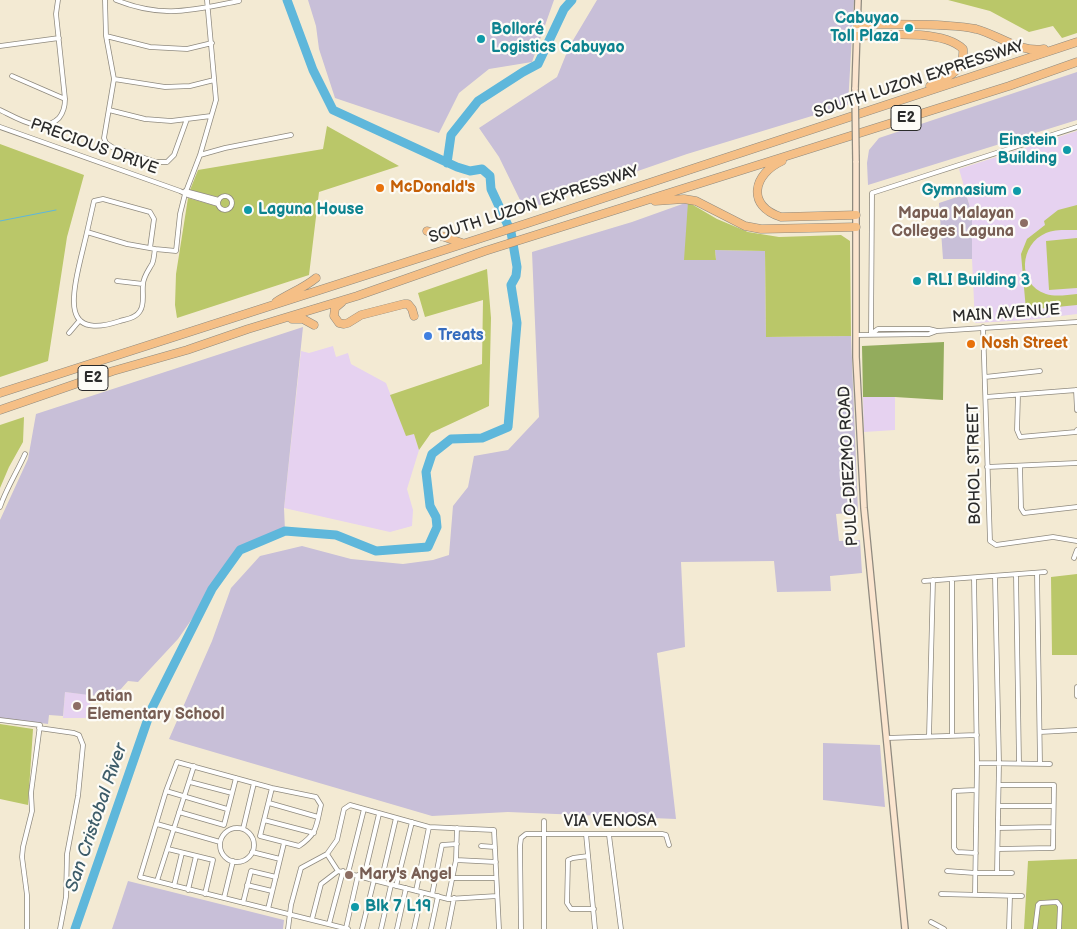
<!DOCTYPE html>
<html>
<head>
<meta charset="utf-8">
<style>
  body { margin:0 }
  canvas { display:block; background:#f3ead3 }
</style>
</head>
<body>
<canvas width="1077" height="929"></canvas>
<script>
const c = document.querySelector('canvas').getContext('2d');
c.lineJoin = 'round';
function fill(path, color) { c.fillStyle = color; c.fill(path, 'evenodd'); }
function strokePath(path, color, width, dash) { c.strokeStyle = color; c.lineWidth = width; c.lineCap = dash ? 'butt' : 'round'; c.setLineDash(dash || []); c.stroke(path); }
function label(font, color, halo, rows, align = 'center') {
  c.font = font + ' "Balsamiq Sans",sans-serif'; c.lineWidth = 4.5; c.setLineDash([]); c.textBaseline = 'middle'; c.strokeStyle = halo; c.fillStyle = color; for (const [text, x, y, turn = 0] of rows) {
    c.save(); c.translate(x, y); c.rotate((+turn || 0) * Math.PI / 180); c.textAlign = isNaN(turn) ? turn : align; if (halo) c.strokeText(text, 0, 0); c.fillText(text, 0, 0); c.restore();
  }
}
fill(new Path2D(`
  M1077 131V314L1028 320 975 323 972 259V214L959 169Z
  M333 346 336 357 348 353 351 364 386 383 406 435 414 434 419 450 407 489 413 510 412 526 390 532 284 508 301 351 309 353Z
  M863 397H895V430L864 432Z
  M65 692 92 695 88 718H63Z`), '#e6d2f0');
fill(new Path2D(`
  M308 0H554L532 62 489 69 459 93 439 133 335 98 319 49 316 26Z
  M597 0H854L848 105 687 154 528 209 520 200 499 157 479 128 557 77 569 47Z
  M1077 72V120L868 185 867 163 869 150 879 138Z
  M966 194 972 214V259H943L939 203Z
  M688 202 716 260 715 250 765 251 766 337 851 336 858 512 836 514 839 541 860 540 862 573 830 576 831 591 777 592 774 561 681 562 685 647 657 653 676 819 508 812 432 816 169 739 212 641 231 588 260 556 302 546 351 559 403 564 433 560 449 555 453 506 468 487 474 456 508 450 539 417 532 252 632 222Z
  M303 327 284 508 285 531 240 550 178 639 138 682 128 681 113 698 65 692 63 716 49 715 48 724 0 718V520L28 459 36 414Z
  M823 743 880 745 885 807 823 800Z
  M128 881 284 920 283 929H112Z`), '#c8bfd8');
fill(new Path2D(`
  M948 0H1077V33L1062 38 1053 26 1029 32 990 11Z
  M327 126 399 166 319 192 309 275 177 318 175 305 176 274 188 198 216 206 218 197 190 190 198 170 323 149Z
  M0 144 84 175 67 237 48 361 0 377Z
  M688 202 717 219 748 232 779 237 841 235 850 241 851 336 766 337 765 251 715 250 716 260H684Z
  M1077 205V230C1068 230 1054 229 1046 233 1020 244 1016 284 1046 294 1055 297 1067 295 1077 294V305L1026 310 1021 254 1027 239 1045 225 1044 221 1058 210Z
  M1077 238V288L1049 290 1046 241Z
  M487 269 491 318 489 406 431 433 419 450 414 434 406 436 390 395 482 364 483 300 425 317 418 293Z
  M24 417 23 442 9 467 0 488V425Z
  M1077 574V655H1052L1051 577Z
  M0 724 33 729 28 805 0 799Z
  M1077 859V929H1024L1028 861Z`), '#bac769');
fill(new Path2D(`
  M944 342 943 400 895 397H863L862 346Z`), '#93ac5d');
strokePath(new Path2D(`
  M0 221 56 210`), '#5eb7db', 1);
strokePath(new Path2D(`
  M447 163 451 135 478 101 523 72 538 64 564 9 572 0
  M75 929 151 710 212 589 240 550 285 531 336 535 376 551 428 547 437 527 436 517 430 506 426 472 432 454 451 439 482 438 508 427 517 323 511 285 516 276 517 267 511 232 491 189 490 176 482 169 470 171 457 167 333 110 313 70 287 0`), '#5eb7db', 9);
const street = new Path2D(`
  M105 0 106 36
  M116 0C163 19 192 10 239 1
  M0 46 59 38
  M12 76 65 99
  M114 79 106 36 150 47 187 49 212 43
  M0 110C17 118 42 135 59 118 63 113 65 106 65 99L56 14 58 0
  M109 110 145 119 171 121 211 116
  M187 119 174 155 167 162H156L112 147 106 143 104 138 114 79 165 87 190 86 214 80
  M0 127 180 191 188 195 218 204
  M200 155 225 148 291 135
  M185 191 219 200
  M218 203a7 7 0 1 1 14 0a7 7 0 1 1-14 0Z
  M87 232 94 201 103 199 150 212 154 219 150 248
  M155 249 127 244 87 232C83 251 70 293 75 311 80 332 105 326 120 321 127 319 136 318 140 311 145 304 142 293 143 285 143 277 148 271 152 264 154 260 154 254 155 249L176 251 180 214 185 194 200 155 216 100 207 0
  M117 281 143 284
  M983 327 990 541 996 545 1053 537 1077 541
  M69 333 80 320
  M871 334 872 193 1077 127
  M871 334 878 329H929L937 331
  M856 335 929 334 937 331 1077 322
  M985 377 1040 371
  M1076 390 1077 410
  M1018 395 1017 430 1020 437 1076 432 1077 430
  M986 397 1077 390
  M1020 466 1021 508 1024 513 1077 507
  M987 467 1077 463
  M0 507C6 489 17 472 25 454
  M1074 558 1077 550
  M1037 573 1040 764
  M1016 575 1019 763
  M995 576 999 763 997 873
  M974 578 977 763 975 895
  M924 581 1045 572
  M1077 687V696
  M0 720 40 725 31 793 32 811 23 847 22 857 27 895V929
  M39 728 74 733 79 735 83 745 78 796 67 854 66 897 60 929
  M1040 732 1077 730
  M952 735V579
  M929 736 933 580
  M887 738 977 735
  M977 763 1050 764
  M190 782 232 793
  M272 788 260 836 299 846C318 833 316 826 321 805L316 797 272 788 177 762 166 791 140 877 348 929
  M166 791 227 809
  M269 803 318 817
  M999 806H1053
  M179 812 224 825 236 778
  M264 820 314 833
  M544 821V929
  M157 824 220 842
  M998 828 1053 827
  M220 845a17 17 0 1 1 34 0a17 17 0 1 1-34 0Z
  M243 829 254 783
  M586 834 595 929
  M609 835 621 929
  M481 846 495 847
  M168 849 213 860 205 894
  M998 849 1053 848 1054 785H999
  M252 852 280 859
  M976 853 957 852 954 848V791L976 790
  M327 854 338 871 448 899 497 896
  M588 856 573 858 568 860 567 903 571 909H594
  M456 860 496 862
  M947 871 975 873H1012
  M348 873 364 809
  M364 877 379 814
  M452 878H496
  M157 881 194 766
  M381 882 396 818
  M247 885 272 891
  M174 886 182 853
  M396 886 412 822
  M188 890 196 856
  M416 891 429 827
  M941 894 1022 896
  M432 895 442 845 457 844
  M224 898 233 861
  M448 899 456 860 457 828
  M243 903 251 871 276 877
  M268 909 284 843
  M312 919 321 884 338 871
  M931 922 944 929
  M329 924 343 871
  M346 928 358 875
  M288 929 291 905 301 868 327 854 337 840 344 809 350 805 429 827 494 830 499 929
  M362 929 374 880
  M381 929 391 885
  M397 929 406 888
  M414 929 422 893
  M431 929 438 896
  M448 929 454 898
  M521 929 520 846 521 838 526 834H662L666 835 669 845
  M1009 929 1010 896
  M1035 929 1038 905 1040 903 1057 902 1060 906 1059 929`);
const secondary = new Path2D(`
  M855 89 858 0
  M856 161V357L864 508 905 929`);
const highway = new Path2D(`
  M857 24C884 24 910 24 937 25 950 26 963 26 976 29 999 35 1019 53 1044 49
  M857 36C885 35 942 29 963 49 965 71 948 77 930 86
  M782 161C753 174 746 206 781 217L856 215
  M655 201 684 199 696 201 745 226 761 229 856 227
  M427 231 462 243
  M276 302C290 293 304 288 316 278
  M342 302 335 308 334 316 339 323 344 324 348 323 361 315 404 304H408L412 309 414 316
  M292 319H303L314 325
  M0 393 528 223 1077 42
  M0 410 113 371 187 350 248 329 357 296 485 251 1009 86 1077 62`);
strokePath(street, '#8f8a7f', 5.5);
strokePath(secondary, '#8f8a7f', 8);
strokePath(highway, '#8f8a7f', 9);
strokePath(street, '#fff', 4);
strokePath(secondary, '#fbe5cf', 5.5);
strokePath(highway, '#f5bf86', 8);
const secondaryBridge = new Path2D(`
  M855 89 856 161`);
strokePath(secondaryBridge, '#8f8a7f', 8, []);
strokePath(secondaryBridge, '#fbe5cf', 5.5);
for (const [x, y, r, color] of [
  [909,28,5,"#0f9aa8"],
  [481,39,5,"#0f9aa8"],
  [1067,150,5,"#0f9aa8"],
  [380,188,5,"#e8710a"],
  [1017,191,5,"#0f9aa8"],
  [248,210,5,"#0f9aa8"],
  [1024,223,5,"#8d6e63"],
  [917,281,5,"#0f9aa8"],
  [428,336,5,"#3f7fe0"],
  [971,344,5,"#e8710a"],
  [77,706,5,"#8d6e63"],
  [349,875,5,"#8d6e63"],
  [355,907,5,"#0f9aa8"]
]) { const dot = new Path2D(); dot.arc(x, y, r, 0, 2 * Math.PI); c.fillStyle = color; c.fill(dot); strokePath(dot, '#fdfcf7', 2); }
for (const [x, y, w] of [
  [906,118,30],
  [93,378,30]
]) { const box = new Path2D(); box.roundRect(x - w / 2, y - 12.5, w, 25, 4); c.fillStyle = '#fdfcf7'; c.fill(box); strokePath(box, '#2b2b2b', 1); }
label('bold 15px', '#2b2b2b', null, [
  ["E2",906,118],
  ["E2",93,378]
]);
label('bold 16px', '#0d838f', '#fdfcf7', [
  ["Cabuyao",899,19,"right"],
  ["Toll Plaza",899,37,"right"],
  ["Bolloré",491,30],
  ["Logistics Cabuyao",491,48],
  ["Einstein",1057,141,"right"],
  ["Building",1057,159,"right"],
  ["Gymnasium",1007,191,"right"],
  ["Laguna House",258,210],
  ["RLI Building 3",927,281],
  ["Blk 7 L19",365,907]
], 'left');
label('16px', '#2b2b2b', '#fdfcf7', [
  ["SOUTH LUZON EXPRESSWAY",919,80,-18],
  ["PRECIOUS DRIVE",94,147,20],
  ["SOUTH LUZON EXPRESSWAY",534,205,-18],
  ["MAIN AVENUE",1006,314,-4],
  ["BOHOL STREET",975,464,-91],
  ["PULO-DIEZMO ROAD",849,466,-93],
  ["VIA VENOSA",610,822]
]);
label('bold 16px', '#c56008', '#fdfcf7', [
  ["McDonald's",390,188],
  ["Nosh Street",981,344]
], 'left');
label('bold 16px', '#785e54', '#fdfcf7', [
  ["Mapua Malayan",1014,214,"right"],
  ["Colleges Laguna",1014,232,"right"],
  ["Latian",87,697],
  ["Elementary School",87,715],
  ["Mary's Angel",359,875]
], 'left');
label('bold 16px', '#366cbe', '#fdfcf7', [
  ["Treats",438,336]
], 'left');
label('italic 18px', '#3d5c69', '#fdfcf7', [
  ["San Cristobal River",97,818,-71]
]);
</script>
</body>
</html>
